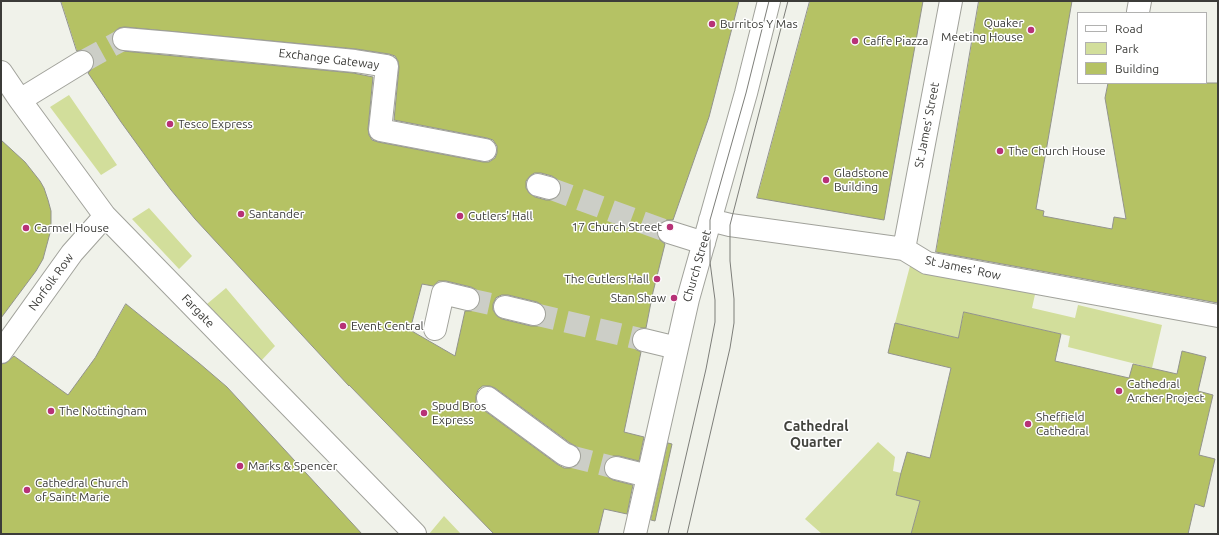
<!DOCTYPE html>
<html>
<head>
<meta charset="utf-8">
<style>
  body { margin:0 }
  #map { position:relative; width:1219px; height:535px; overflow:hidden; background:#f0f2ea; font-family:Ubuntu,sans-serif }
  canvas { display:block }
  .frame { position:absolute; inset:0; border:2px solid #3c3c39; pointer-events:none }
  .legend { position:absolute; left:1077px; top:12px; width:130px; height:72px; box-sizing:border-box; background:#fff; border:1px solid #b1b1b0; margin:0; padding:5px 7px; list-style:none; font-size:12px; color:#3c3c39 }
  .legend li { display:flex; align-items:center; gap:8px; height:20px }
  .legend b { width:20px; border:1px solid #b1b1b0 }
</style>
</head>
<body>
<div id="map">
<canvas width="1219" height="535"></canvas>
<div class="frame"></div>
<ul class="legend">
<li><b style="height:5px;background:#fff"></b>Road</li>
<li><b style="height:11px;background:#d2de9b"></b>Park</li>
<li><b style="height:11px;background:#b5c264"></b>Building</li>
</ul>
</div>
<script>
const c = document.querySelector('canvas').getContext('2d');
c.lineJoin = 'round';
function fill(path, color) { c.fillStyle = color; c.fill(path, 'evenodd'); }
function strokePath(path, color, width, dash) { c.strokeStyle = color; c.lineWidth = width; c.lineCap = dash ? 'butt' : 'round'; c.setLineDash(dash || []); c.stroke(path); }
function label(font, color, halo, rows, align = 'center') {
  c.font = font + ' Ubuntu,sans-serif'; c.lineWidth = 3; c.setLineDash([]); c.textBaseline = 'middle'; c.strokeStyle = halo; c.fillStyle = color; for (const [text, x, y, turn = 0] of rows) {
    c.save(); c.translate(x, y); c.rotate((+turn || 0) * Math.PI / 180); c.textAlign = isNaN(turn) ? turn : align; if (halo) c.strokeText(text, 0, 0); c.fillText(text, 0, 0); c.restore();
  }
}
fill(new Path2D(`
  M69 95 117 165 101 175 50 107Z
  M149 208 192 256 179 269 132 219Z
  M910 266 1036 290 1032 308 1075 318 1078 305 1162 325 1152 368 1068 347 1070 336 964 312 958 338 895 323Z
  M226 288 275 346 260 362 207 304Z
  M878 442 895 457 893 471 901 473 920 501 911 534H822L805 519Z
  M444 516 461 534H429Z`), '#d2de9b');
const building = new Path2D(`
  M61 1H739L709 117 673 220H667L661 223 657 229V234L660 240 665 244 653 292 646 328H640L635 331 632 337V343L635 349 641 352 624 432 644 437 639 461 619 456H613L607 459 604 465V472L608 477 613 480 633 485 627 514 604 509 598 534H494L349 385V386L195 219 171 190 155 169 121 122 88 73 93 68 94 61 93 56 88 51 82 50 77 51ZM125 27 356 49 389 54 395 56 398 61 399 67 394 120 487 138 493 140 497 146V153L495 158 489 162H483L378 142 372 140 369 135 368 129 373 77 353 73 123 51 117 49 113 45 112 38 114 32 119 28ZM535 173H541L552 176 558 180 561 185V191L557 197 552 200H546L535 197 529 193 526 188V181L530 176ZM439 281H446L471 287 477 290 480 296V302L477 308 471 311H465L455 356 410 330 422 284 433 286ZM502 295H508L537 302 542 305 546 311V317L543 322 538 326H531L502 319 497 316 493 310V304L496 298ZM483 386H490L495 388 570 443 579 448 581 455V460L577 466 570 468H564L557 464 481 408 476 403V396L478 390Z
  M810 1H923L884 220 757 198Z
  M979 1H1072L1036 209 1044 211 1043 216 1112 229 1114 217 1126 219 1105 98 1108 83H1218V303L936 252Z
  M1 140 25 162 40 181 44 188 48 200 51 211V223L50 233 43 259 36 271 1 318Z
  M126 304 199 363 227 387 362 534H1V364L6 363 14 356 68 395 95 358Z
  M964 312 1061 334 1055 361 1129 378 1133 364 1177 374 1182 351 1206 357 1198 391 1213 395 1199 455 1215 459 1204 507 1195 504 1188 534H911L920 501 896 495 901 473 907 452 930 458 951 368 888 353 895 323 958 338Z
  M668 443 672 444 655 521 651 520Z`);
fill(building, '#b5c264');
strokePath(building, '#92938c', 1);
strokePath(new Path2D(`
  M82 62 124 39
  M549 188 669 232
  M468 299 505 307
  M534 314 644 340
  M569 456 616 468`), '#cccec7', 22, [22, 11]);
const minor = new Path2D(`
  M1138 12 1140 1
  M124 39 171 43 355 61 387 66 380 130 485 150
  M1 72 20 100 105 216 415 534
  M20 100 82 62
  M538 185 549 188
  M710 220 730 225 904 249 927 263 1218 316
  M669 232 704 243
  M904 249 951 1
  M505 307 534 314
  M435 329 443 293 468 299
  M644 340 677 348
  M1 352 72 253 105 216
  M488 398 564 454 569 456
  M616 468 648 476
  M635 534 688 299 746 93 769 1`);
strokePath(minor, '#a1a29b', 24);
strokePath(minor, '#fff', 22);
strokePath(new Path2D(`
  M668 534 706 369 715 322V300L710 262V220L746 93 769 1
  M687 534 730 348 734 323V299L730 261V225L788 1`), '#7d7e79', 1);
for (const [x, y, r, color] of [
  [712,24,4,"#b73277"],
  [1031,30,4,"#b73277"],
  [855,41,4,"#b73277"],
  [170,124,4,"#b73277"],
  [1000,151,4,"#b73277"],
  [826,180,4,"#b73277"],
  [241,214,4,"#b73277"],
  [460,216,4,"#b73277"],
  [670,227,4,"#b73277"],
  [26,228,4,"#b73277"],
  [657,279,4,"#b73277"],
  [674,298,4,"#b73277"],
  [343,326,4,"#b73277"],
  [1119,391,4,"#b73277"],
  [51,411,4,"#b73277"],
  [424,413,4,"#b73277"],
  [1028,424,4,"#b73277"],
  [240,466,4,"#b73277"],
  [27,490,4,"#b73277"]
]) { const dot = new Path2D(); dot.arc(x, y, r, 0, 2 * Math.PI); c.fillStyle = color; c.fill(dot); strokePath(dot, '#fff', 1.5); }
label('12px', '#3c3c39', '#fff', [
  ["Quaker",1023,23,"right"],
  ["Meeting House",1023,37,"right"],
  ["Burritos Y Mas",720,24],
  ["Caffe Piazza",863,41],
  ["Tesco Express",178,124],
  ["The Church House",1008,151],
  ["Gladstone",834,173],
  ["Building",834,187],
  ["Santander",249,214],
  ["Cutlers' Hall",468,216],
  ["17 Church Street",662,227,"right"],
  ["Carmel House",34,228],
  ["The Cutlers Hall",649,279,"right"],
  ["Stan Shaw",666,298,"right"],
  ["Event Central",351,326],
  ["Cathedral",1127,384],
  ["Archer Project",1127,398],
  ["Spud Bros",432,406],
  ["Express",432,420],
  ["The Nottingham",59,411],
  ["Sheffield",1036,417],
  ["Cathedral",1036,431],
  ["Marks & Spencer",248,466],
  ["Cathedral Church",35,483],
  ["of Saint Marie",35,497]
], 'left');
label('12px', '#3c3c39', '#fff', [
  ["Exchange Gateway",329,59,7],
  ["St James' Street",927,125,-79],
  ["Church Street",697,266,-74],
  ["St James' Row",963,268,12],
  ["Norfolk Row",51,282,-54],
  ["Fargate",198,311,46]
]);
label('bold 14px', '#42433d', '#fff', [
  ["Cathedral",816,426],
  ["Quarter",816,442]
]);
</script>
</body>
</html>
